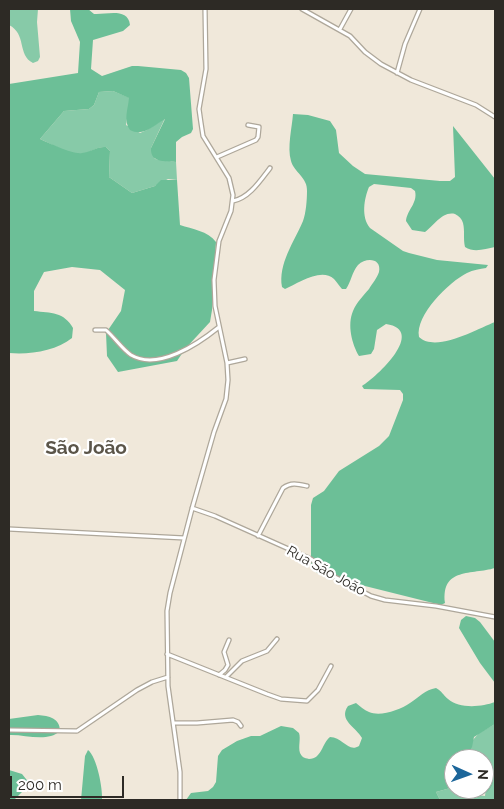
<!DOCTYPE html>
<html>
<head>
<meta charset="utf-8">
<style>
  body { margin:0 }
  #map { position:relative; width:504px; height:809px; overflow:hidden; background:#f0e8da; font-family:Raleway,sans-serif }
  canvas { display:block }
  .frame { position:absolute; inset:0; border:10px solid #2d2a25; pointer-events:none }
  .north { position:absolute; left:444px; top:749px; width:50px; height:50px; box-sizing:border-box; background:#fff; border:1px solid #abaaa8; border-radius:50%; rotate:92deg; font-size:14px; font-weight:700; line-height:20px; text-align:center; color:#2d2a25 }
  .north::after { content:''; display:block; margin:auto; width:18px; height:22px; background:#1c669a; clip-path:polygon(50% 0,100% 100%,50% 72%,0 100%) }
  .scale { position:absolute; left:10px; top:776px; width:114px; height:22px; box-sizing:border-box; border:2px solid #2d2a25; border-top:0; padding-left:6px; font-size:15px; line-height:18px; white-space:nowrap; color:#2d2a25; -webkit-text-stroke:4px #fff; paint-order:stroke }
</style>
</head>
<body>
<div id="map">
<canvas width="504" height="809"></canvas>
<div class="frame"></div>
<div class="north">N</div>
<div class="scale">200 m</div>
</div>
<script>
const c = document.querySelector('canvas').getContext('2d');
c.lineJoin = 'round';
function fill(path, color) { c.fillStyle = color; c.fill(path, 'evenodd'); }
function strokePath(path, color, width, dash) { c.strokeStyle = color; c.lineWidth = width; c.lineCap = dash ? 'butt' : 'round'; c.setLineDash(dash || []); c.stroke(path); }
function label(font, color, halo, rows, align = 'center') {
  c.font = font + ' Raleway,sans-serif'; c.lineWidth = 4.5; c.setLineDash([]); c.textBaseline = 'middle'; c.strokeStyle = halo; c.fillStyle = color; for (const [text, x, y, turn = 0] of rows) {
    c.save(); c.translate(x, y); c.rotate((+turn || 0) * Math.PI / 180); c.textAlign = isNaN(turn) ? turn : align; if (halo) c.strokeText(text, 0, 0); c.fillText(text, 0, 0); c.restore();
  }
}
fill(new Path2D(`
  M9 9H38L37 22 40 57 38 61 33 63C17 55 27 34 9 25Z
  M113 91 130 98 126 125 140 133 147 130 165 118 151 148 155 159 176 162 177 180 168 179 155 186 132 193 109 177 110 151 106 147C96 146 88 155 78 154 67 153 51 144 40 139L64 111 89 109 94 105 99 92Z
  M495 724V800H440L436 792 454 787V789H463L469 794 485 796 488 768 484 767V759H471L472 741 479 733Z`), '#87caa8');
fill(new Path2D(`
  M70 9H88L94 14C106 15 128 7 130 25L123 31 93 40 91 69 102 76 132 66H138L181 70 186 73 189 78 193 129 191 133 182 137 176 142V162C165 161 150 163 151 148L165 119C154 125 144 137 130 130 123 121 128 109 129 98L113 91 99 92 94 105 89 109 64 111 40 139C49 143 74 155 82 153 91 152 97 146 106 147L110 151 109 177 132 193 155 186 161 180H177L180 225C192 229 208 231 216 242L212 310 210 322 185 349 177 361 118 372 107 356 106 333 121 311 125 290 100 270 72 267 44 272 34 291V311C51 313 64 312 73 328L72 338C56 351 29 355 9 353V84L78 73 80 42 71 21Z
  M293 114 308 115 330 121 336 130 339 153 353 166 365 174 440 181H450L455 177 453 126 495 179V247C485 249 474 253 465 247 463 239 465 231 463 223 462 219 459 216 455 214 442 211 435 225 425 232L412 230 406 221C407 210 418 203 415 191L411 188 374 184 369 187C364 199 361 217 370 228L403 251 409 253 437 260 488 265 486 268C480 269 473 270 467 273 449 282 415 315 419 337 436 353 477 329 495 322V568C472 575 441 567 445 603L441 605 321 575 314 571 311 566V505L313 498 324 491 339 471 379 446 389 436 403 400V394L400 390 364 389 362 386C377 377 427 330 386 324L377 330 374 349 371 354 359 356C352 344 347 325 353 311 356 303 364 295 369 289 372 284 377 278 379 272 382 258 366 257 358 265 352 272 351 282 346 289H342C339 286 337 282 334 279 321 267 297 284 285 289L282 287C278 264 294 242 303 221 306 213 307 200 307 191 308 178 294 172 291 161 287 147 292 128 293 114Z
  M466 616 475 618 480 622 495 642V683L480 663 459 628 461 620Z
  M436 688C442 691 443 695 448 699 459 709 482 707 495 702V724L474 737 471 752V759H454V787L436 792 440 800H186L191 793 208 791 213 787 216 782 218 756 222 750 237 741 251 736H260L281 726 293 728 299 733C301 739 298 746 300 753 302 757 304 758 309 759 322 759 322 743 330 737 343 737 348 753 359 746L362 738C356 727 338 720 348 706L356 703C360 706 364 710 369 712 380 717 400 710 410 703 419 697 425 690 436 688Z
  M38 715C49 716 60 718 60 731 47 743 24 734 9 735V719Z
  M88 750C97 757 103 789 102 800H81L85 756Z
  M484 767C503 771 491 809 463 789H484Z
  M9 770 22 774 30 784 14 800H9Z`), '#6cbf97');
const street = new Path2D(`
  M302 9 350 36 365 52 381 64 411 80 476 105 495 117
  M340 29 351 9
  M397 73 405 44 420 9
  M217 157 256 140 258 137 259 127 248 125
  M233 201C249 198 260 181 270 168
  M95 330H106C115 338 122 349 131 355 158 371 198 344 219 327
  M227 363 245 359
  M192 508 215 516 311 559 335 577 371 596 385 600 436 606 495 617
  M9 529 184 538
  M258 536 283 488C291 482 298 484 307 486
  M167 654 267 694 281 699 307 701 318 690 331 666
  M219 675 225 670 228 665 224 652 229 640
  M226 677 242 661 267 651 277 639
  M174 723H197L233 720 238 722 241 726
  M9 730 77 731 137 690 152 682 168 677
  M180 800V772L168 686 167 611 170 593 193 505 214 432 226 399 228 380 227 363 215 306 214 280 219 241 231 211 233 195 229 178 203 136 201 123 199 109 206 69 205 9`);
strokePath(street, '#aea79a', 5.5);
strokePath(street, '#fff', 3);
label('14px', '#2d2a25', '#fff', [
  ["Rua São João",326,571,29]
]);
label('bold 19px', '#5b5549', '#fff', [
  ["São João",86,448]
]);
</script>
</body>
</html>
